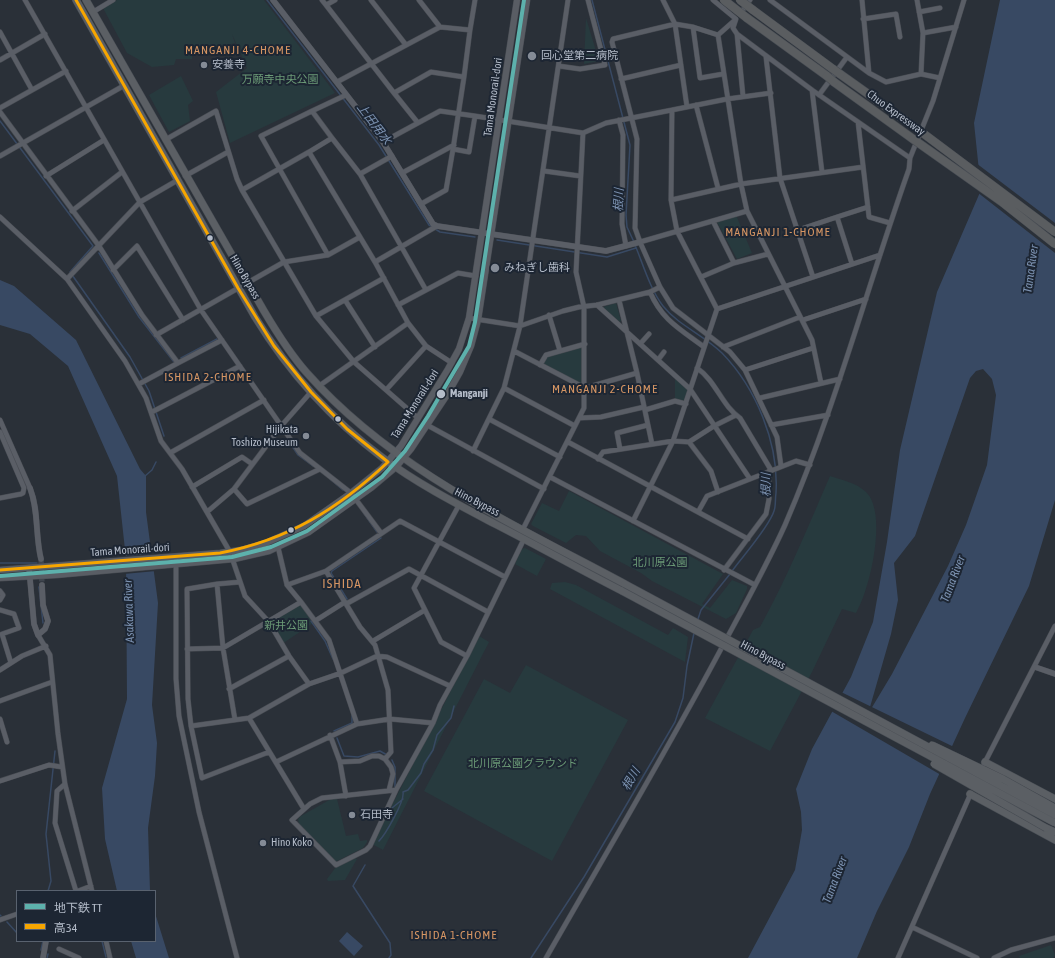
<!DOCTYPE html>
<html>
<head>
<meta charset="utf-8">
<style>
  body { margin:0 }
  #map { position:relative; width:1055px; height:958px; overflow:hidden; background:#2a3038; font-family:"Asap Condensed","Noto Sans JP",sans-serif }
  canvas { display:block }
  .legend { position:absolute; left:16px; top:890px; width:140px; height:52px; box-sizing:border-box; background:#1d2633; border:1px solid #59626f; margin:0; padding:5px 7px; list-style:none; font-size:12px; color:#b4bcc9 }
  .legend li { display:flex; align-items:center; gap:8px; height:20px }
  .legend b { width:20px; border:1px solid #59626f }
</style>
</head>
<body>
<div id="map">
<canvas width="1055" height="958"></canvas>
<ul class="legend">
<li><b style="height:5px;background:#5db1ac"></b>地下鉄 TT</li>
<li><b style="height:5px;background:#f7a600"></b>高34</li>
</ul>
</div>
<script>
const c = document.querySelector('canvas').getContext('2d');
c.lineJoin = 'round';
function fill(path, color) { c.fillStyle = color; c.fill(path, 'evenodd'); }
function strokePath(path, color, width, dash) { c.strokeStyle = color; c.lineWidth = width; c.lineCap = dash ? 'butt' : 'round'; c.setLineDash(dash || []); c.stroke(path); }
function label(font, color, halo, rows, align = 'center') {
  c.font = font + ' "Asap Condensed","Noto Sans JP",sans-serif'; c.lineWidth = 4; c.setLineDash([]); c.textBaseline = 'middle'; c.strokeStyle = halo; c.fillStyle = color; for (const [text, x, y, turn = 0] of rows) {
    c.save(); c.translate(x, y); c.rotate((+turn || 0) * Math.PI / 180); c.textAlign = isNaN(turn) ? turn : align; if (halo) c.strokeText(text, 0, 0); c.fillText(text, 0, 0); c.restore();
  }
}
fill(new Path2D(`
  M117 0H264L335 93 230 143 216 92 247 68 232 34 235 43 192 54V59H176L174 65 152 67 127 53 103 8Z
  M586 18 599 61 584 64Z
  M181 76 193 101 188 105 190 121 169 132 149 95Z
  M736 215 752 253 737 259 717 222Z
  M616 303 621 321 619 322 603 307Z
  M585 344V388L540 365 546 355Z
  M678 378 690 389 686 404 675 401V379Z
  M830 476C842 480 857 483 866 492 888 513 870 590 856 613L842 609 812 672 770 751 705 718 753 630 760 627C787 578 808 527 830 476Z
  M569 491 723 574 702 604 710 608 732 580 747 586V589L736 613 726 619 652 581 641 573 600 551 586 536 576 535 566 543 533 526 531 524 542 503 559 511Z
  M525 548 546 559 537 576 515 564 522 549Z
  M565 582 576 585 668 635 673 628 688 637 685 662 550 589 552 583Z
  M301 604 313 623 282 644 269 622Z
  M479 636 489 642 383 850 372 844Z
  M526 665 628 720 552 861 424 791 484 679 510 693Z
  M331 799H337L346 836 358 834 360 841 367 840V842L363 848 337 861H334L299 825 298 819 301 816Z
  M355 858 357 859 345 880 328 881 327 879 336 867Z
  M1051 945 1055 955 1053 958H1020L1019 956Z`), '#273a3e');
fill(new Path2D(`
  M1000 0H1055V500L1029 586 965 718 930 794 909 847 877 911 857 958H748L795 870 802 830 801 812 796 789 812 749 851 677 873 622 887 542 900 450 937 292 981 190 974 123ZM983 369 992 379 996 395 987 465 966 525 948 566 892 674 868 714 891 634 898 600 894 563 915 536 970 378 976 371Z
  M0 280 14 286 76 340 140 469 146 476V512L158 603 152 705 157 743 155 776 148 828 150 891H117L105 839 102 788 127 699 126 559 117 476 68 366 30 334 0 325Z
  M155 913 169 958H136L131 941H155Z
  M347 932 363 946 354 956 339 941Z`), '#384963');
fill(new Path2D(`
  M976 163 1055 223V253L977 192Z
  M153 554 156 571 124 574V556Z
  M841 692 954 747 941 775 831 711Z`), '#2a3038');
strokePath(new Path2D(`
  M267 0 379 145 429 225 440 232 475 237
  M592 0 630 145 626 215 627 227 634 242
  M0 121 93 246 70 272 130 357 149 391 164 436
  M497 240 607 257 636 248
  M635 245C643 264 650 289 663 306 679 326 704 335 722 353 756 388 779 443 776 493 775 499 776 506 774 511 769 527 743 556 732 571
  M99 253 139 317 174 362
  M181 358 217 339
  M288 440 298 455 313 466
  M145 476 152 470 156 462
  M330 479 343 490
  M363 512 377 532
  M0 563H37
  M39 587 43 623
  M347 599 331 573 332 571 381 538
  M698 619 701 610 730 574
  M311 621 325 641 333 659
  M334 731 352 723V715
  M337 738 344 756 358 757 380 751 387 755
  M392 760 395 767V787
  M393 816 392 808 403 799
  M379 841C385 835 405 801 403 792L408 790 421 773 424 764 433 750 437 735 451 718 454 706
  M365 865 353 886 390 943 391 955 389 958
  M48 891 51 881 46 834 55 751
  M0 915 1 916
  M7 922 17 933
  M102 941 106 957
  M41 950 43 941
  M47 958 48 954
  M531 958 584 877 675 722 683 698 687 666 694 633`), '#384963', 1.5);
strokePath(new Path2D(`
  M41 559 42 585`), '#3f454e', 5.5, [5.5, 3]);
const minor = new Path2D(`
  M25 0 201 310 300 453 351 493 381 533
  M322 0 326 5
  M335 0 326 5 394 93 431 72 464 77 453 149 469 152 475 116 583 133 606 123 672 110
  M371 0 406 45
  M419 0 440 27
  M663 0 675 24 687 107
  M713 0 736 19 733 28 737 34 812 90 910 158
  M770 0 869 73 886 82 921 74 940 78
  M862 0 869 73
  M917 0 923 33 921 74
  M93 12 113 0
  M919 12 940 8
  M740 14 750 0
  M863 19 896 14 900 37
  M693 27 700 78 723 74
  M0 32 32 90
  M923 33 956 27
  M737 34 743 96
  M718 35 693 27 675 24 613 39 612 42 637 139 635 228 640 242 660 287 673 308 730 352 745 370 777 437 781 466
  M718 35 741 184 747 211 812 340 821 383
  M718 35 735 20
  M766 57 780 178 813 277
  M0 60 45 34
  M559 66 580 69 605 65 588 0
  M464 77 470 30
  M621 79 681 65
  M337 82 440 27 470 30 475 0
  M812 90 822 172
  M394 93 418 123
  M346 95 312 111 332 138 309 152 375 262 408 323 426 346 452 363
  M819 95 847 57
  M696 105 718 188
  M0 108 66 71
  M312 111 261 136 328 255
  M0 112 99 246 142 315 178 363 139 384
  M619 120 623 135 622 224 626 246
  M858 122 869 217 890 223
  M332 138 360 174 392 156
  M165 140 216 111 237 179 242 190 309 152
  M383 142 440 111 475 116
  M0 156 125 85
  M544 171 580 176
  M402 173 454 145
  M360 174 426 290
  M46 176 104 140
  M185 176 228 152
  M242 190 316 316 354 362 418 418
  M671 200 741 184 863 167
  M421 204 446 190 453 149
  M72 211 122 172
  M0 217 67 279 125 361 146 398 161 441 182 469 230 552 245 596 269 622 289 656 309 684
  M837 217 868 207
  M713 221 734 263
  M798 230 837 217 852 264
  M640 242 747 211
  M375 262 437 226
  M113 270 137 246 183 320
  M701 277 734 263 768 254
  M67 279 140 202 178 180
  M650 292C662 320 680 329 704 347
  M345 300 375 347
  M619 300 637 373 652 444
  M398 305 458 273 476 276
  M597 305 690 389 750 479
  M717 309 880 255
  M549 315 560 351
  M316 316 384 278
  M469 318 520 326 563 311 579 307 597 305 650 292 660 287
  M803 320 866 299
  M156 335 284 262 328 255 360 237
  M640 344 649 334
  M723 347 800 317
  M514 351 585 388 637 373
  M658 360 664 352
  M178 363 222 340
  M540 365 546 355 585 344
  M697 368C716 381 722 406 740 418L771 470
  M745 370 813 348
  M319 386 408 323
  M504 388 575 426
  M386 390 426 346
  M760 398 840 379
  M645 410 675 401 686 404
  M152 412 240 366
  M579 418 601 417 644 407
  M489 419 560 457
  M0 420 30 488
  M427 425 544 489
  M771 425 828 415
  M0 432 24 488 23 493 21 494 0 498
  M568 442 748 539
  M689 442 714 426 736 415
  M620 449 617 433 648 425
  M473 451 504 388 520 326 568 0
  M170 453 264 400
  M598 459 603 452 673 441 689 442 711 471 718 492
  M550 477 755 585
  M192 487 242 457 252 464
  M234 489 247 504 320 469
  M459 505 414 588 441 642 467 656
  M207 512 234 489 282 425 311 392
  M698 512 707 496 796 461 810 465
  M633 521 673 441 717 309 677 231 671 200 672 110 727 99 771 93
  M523 529 584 408V307L576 272 583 133
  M278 547 287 585
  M176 557V679L179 716 199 812 237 958
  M724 570 766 514 769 499V471
  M326 571 360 627 375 645 388 690 391 752 385 759
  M217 584 240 582
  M0 591 3 595 0 600
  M301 602 287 585 326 571 400 521 505 577
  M346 604 409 569 488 612
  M0 610 14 614 19 628 2 634 11 663
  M315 621 345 602
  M38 635 50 655 58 734 65 784 92 891
  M373 641 425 610
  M187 649 223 648 301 602 329 640 357 724
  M0 670 22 656 46 646
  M229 689 289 656
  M0 701 52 682
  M249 718 304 809
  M0 719 7 742
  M235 720 223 648 217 584 187 589 188 699 191 726 249 718 309 684 341 673 377 656 387 657 450 686
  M191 726 202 778 269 752
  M330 735 340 762 346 796
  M276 762 357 724 390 719 433 723
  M340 762 360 761 372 756H379L385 759 391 767 393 774 389 790
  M984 764 1055 626
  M0 781 49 765 62 767
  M65 784 57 791 55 823 76 891
  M396 790 322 798 310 804 292 820 336 865 366 850 370 846 396 790 433 723 440 705 467 656 524 539
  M78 891 91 886
  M0 920 17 914
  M912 927 977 958
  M106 941 110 958
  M59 949 79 958
  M546 958C605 855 665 754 721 649 743 608 766 567 785 525 835 409 867 287 909 169L910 158 933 101 964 0
  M898 958 971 793
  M994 958 1011 950 1055 938`);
const tertiary = new Path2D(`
  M273 0 383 142 433 224 437 226 606 251 640 242
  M30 488C39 511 35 535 41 559
  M29 568 34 624 38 635 45 629 48 621 43 605 42 585
  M1035 667 1055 674
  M43 958 46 941`);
const secondary = new Path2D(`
  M0 570 220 553 241 550 266 543 304 526 351 493 382 468 401 446 448 369 459 349 469 318 517 0
  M0 578 56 575 234 559 269 551 309 532 371 488 396 467 411 449 447 395 460 372 471 346 478 320 527 0`);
const trunk = new Path2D(`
  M76 0 255 317C288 371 332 420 383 458 418 484 457 504 495 524 538 546 579 569 622 591
  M86 0 264 311C277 333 290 354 307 373 393 470 513 524 625 584
  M985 762 1055 799
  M970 794 1055 840
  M1046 828 1055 832`);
const motorway = new Path2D(`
  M753 10 833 69
  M747 18 827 76
  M840 74 916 128
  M834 82 913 139`);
strokePath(minor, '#484c53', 5.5);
strokePath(tertiary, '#484c53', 6);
strokePath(secondary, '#484c53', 7);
strokePath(trunk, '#474c53', 8);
strokePath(motorway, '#474c53', 9);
strokePath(minor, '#5a5e66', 4.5);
strokePath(tertiary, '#5a5e66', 5.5);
strokePath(secondary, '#595d64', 6);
strokePath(trunk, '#5b5f64', 7);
strokePath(motorway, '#5a5d60', 8);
const trunkBridge = new Path2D(`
  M625 584 1055 815
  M622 591 1055 823
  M932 745 1003 779 1055 808
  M934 764 1046 828`);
const motorwayBridge = new Path2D(`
  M724 0 747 18
  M740 0 753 10
  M833 69 840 74
  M827 76 834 82
  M916 128 1055 232
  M913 139 1002 202 1055 244`);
strokePath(trunkBridge, '#474c53', 8, []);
strokePath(motorwayBridge, '#474c53', 9, []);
strokePath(trunkBridge, '#5b5f64', 7);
strokePath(motorwayBridge, '#5a5d60', 8);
strokePath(new Path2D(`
  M0 570 220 553C288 540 338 509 388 462L347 429 311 392 274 346 238 288 76 0`), '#f7a600', 3);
strokePath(new Path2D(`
  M0 576 232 557 271 547 307 531 382 477 405 451 428 416 469 346 475 322 524 0`), '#5db1ac', 4);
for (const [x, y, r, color] of [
  [532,56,5,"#848b96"],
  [204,65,4,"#848b96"],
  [210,238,3.5,"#b4bcc9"],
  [495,268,5,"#848b96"],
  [441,394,5,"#b4bcc9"],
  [338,419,3.5,"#b4bcc9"],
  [306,436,4,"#848b96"],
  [291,530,3.5,"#b4bcc9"],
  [352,815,4,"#848b96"],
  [263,843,4,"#848b96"]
]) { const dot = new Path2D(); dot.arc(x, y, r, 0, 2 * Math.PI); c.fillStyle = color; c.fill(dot); strokePath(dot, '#1d2633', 1.5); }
label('11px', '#b4bcc9', '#1d2633', [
  ["回心堂第二病院",541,56],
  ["安養寺",212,65],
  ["みねぎし歯科",504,268],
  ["Hijikata",298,430,"right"],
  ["Toshizo Museum",298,443,"right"],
  ["石田寺",360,815],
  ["Hino Koko",271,843]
], 'left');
label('11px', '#6b9a76', '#1d2633', [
  ["万願寺中央公園",280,80],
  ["北川原公園",660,563],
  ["新井公園",286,626],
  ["北川原公園グラウンド",523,764]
]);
label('11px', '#b4bcc9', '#1d2633', [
  ["Tama Monorail-dori",493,97,-82],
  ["Chuo Expressway",896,113,36],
  ["Hino Bypass",245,277,60],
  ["Tama Monorail-dori",415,404,-58],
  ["Hino Bypass",477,502,27],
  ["Tama Monorail-dori",130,550,-4],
  ["Hino Bypass",763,655,28]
]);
label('bold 11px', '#b4bcc9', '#1d2633', [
  ["Manganji",450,394]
], 'left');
c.letterSpacing = '1px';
label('12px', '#d59563', '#1d2633', [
  ["MANGANJI 4-CHOME",238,50],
  ["MANGANJI 1-CHOME",778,232],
  ["ISHIDA 2-CHOME",208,377],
  ["MANGANJI 2-CHOME",605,389],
  ["ISHIDA 1-CHOME",454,935]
]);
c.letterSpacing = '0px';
label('italic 12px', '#7c92b1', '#1d2633', [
  ["上田用水",374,124,53],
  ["根川",619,200,-88],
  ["Tama River",1031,269,-82],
  ["根川",766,485,-90],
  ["Tama River",953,579,-69],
  ["Asakawa River",129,611,-92],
  ["根川",631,779,-60],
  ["Tama River",835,880,-69]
]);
c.letterSpacing = '1px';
label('13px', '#d59563', '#1d2633', [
  ["ISHIDA",342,584]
]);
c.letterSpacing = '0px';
</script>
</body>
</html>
